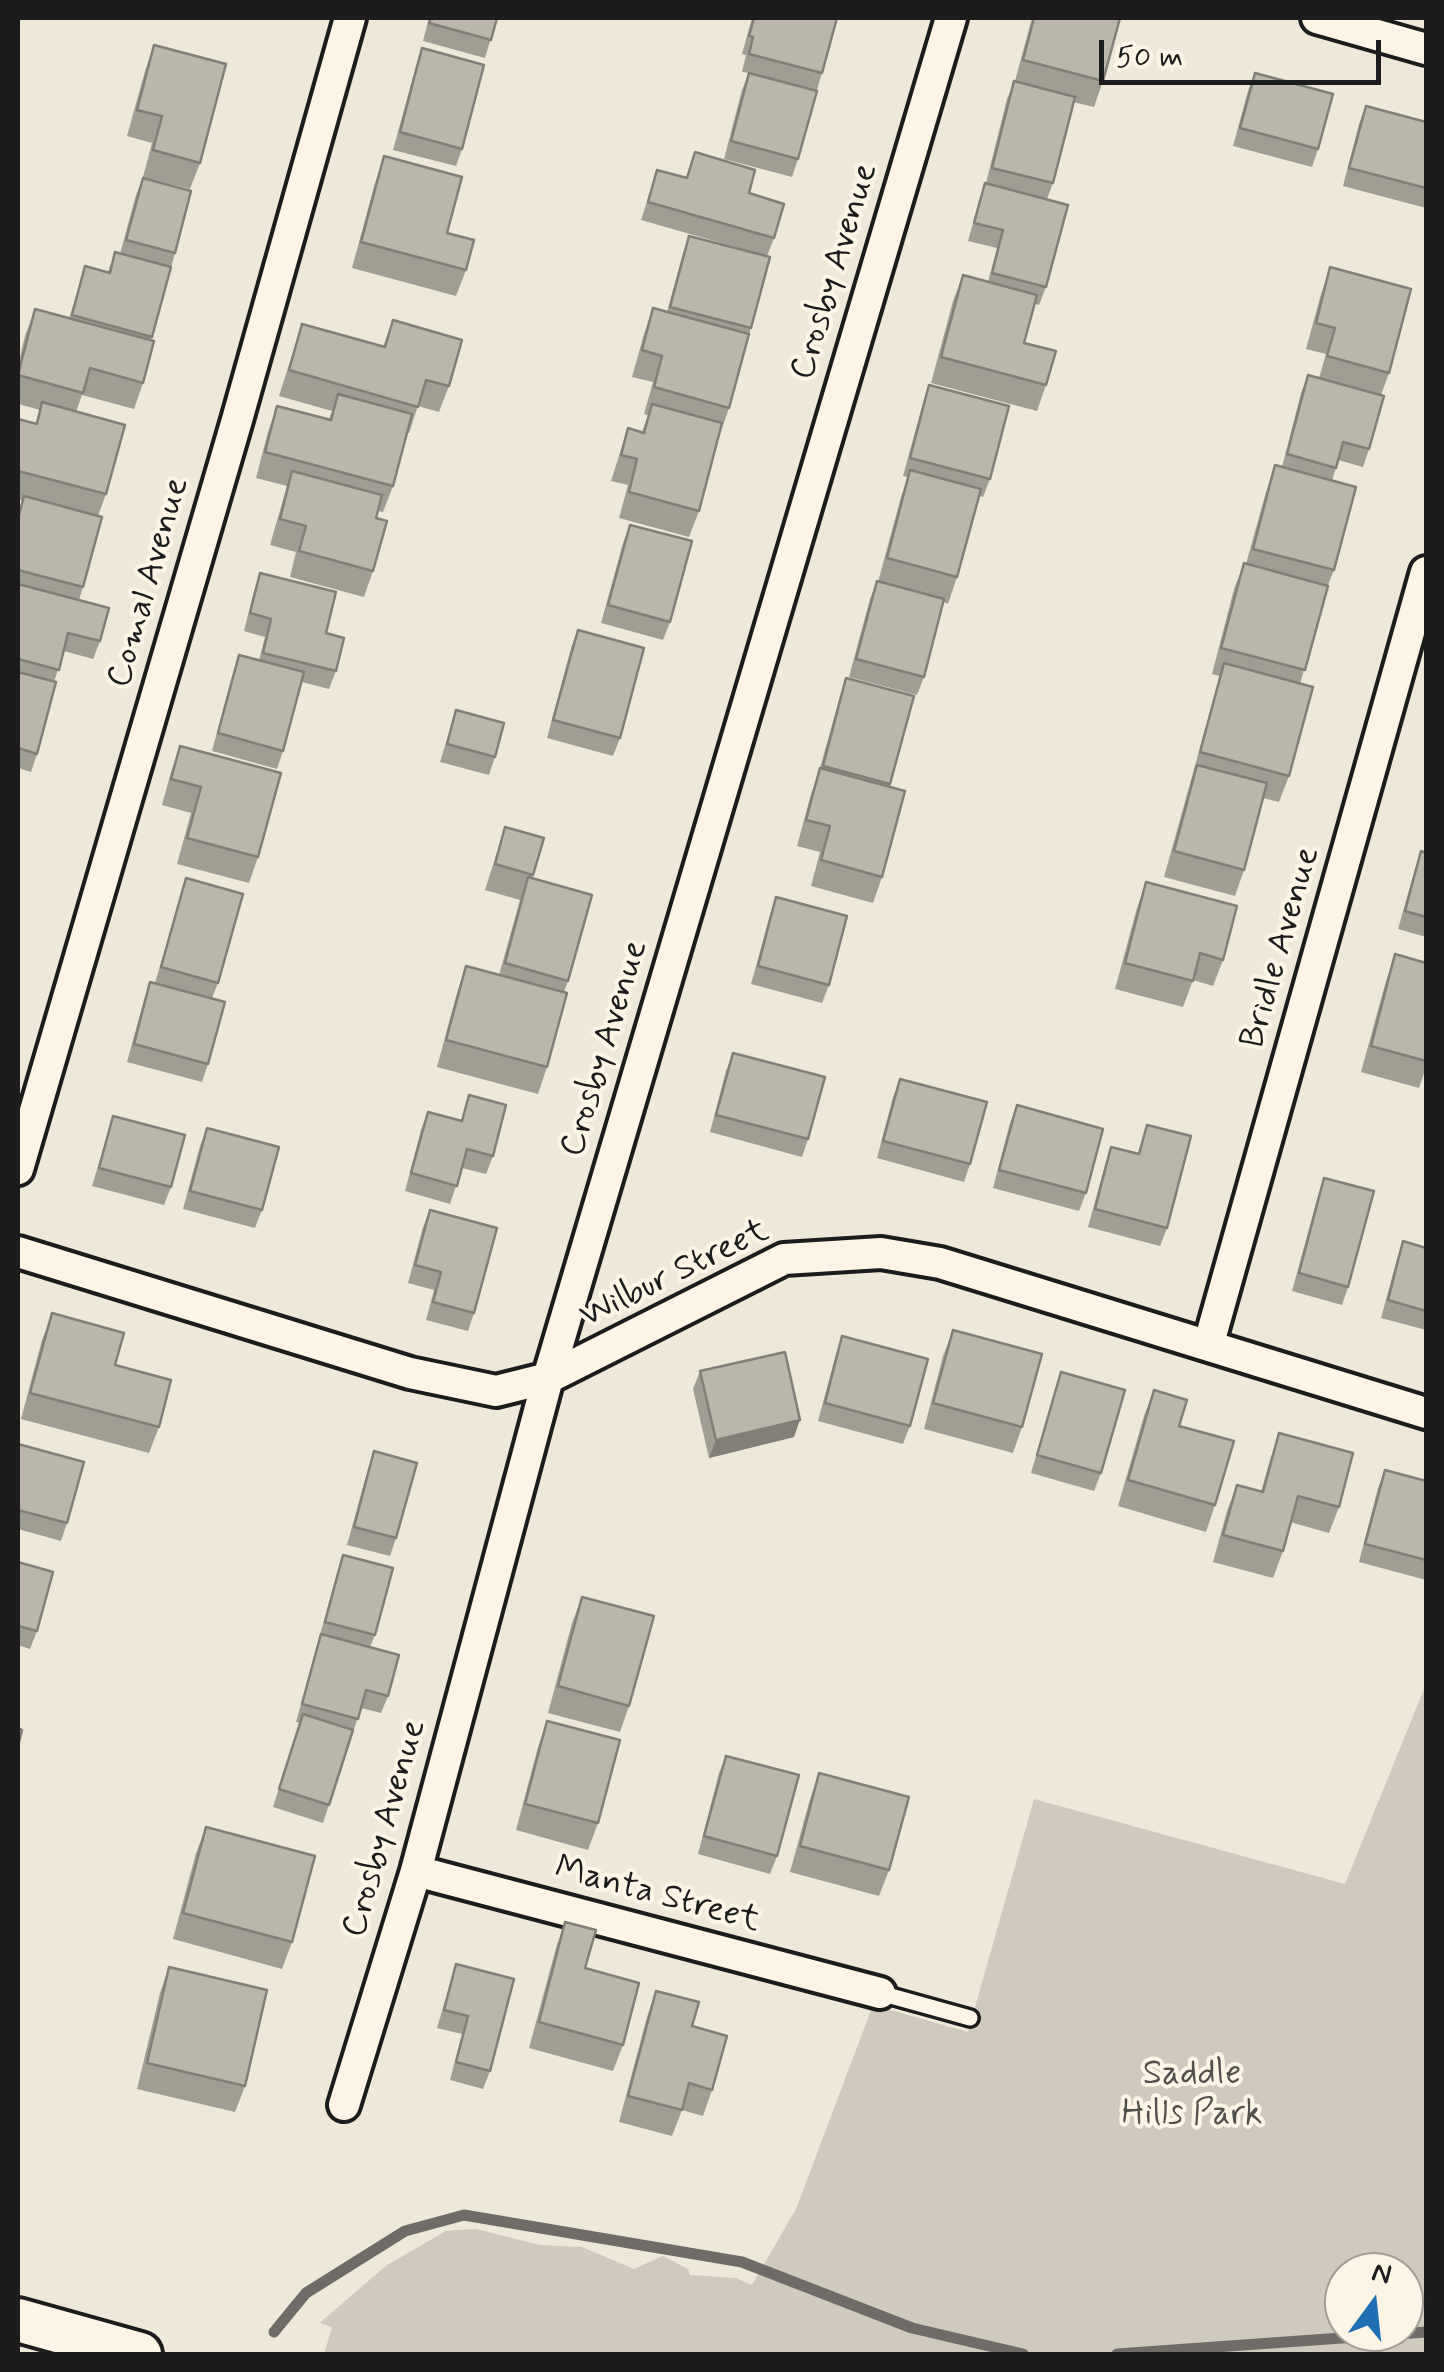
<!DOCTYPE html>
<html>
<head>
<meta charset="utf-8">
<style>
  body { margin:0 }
  #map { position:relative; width:1444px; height:2372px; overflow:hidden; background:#eee8d9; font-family:Mynerve,sans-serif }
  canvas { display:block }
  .frame { position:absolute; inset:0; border:20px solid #1c1c1c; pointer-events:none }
  .north { position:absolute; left:1324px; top:2252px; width:100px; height:100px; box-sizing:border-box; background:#fcf5e5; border:2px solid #a29e95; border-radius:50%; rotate:15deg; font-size:28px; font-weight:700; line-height:40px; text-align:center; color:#1c1c1c }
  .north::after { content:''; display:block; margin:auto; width:35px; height:45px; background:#1f6fb2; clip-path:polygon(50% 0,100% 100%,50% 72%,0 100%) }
  .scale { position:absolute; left:1099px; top:40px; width:282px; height:45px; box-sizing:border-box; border:5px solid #1c1c1c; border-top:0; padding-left:12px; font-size:30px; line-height:35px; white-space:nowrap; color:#1c1c1c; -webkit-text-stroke:8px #fcf5e5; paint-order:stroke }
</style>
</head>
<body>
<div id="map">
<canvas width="1444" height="2372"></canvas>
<div class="frame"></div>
<div class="north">N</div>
<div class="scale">50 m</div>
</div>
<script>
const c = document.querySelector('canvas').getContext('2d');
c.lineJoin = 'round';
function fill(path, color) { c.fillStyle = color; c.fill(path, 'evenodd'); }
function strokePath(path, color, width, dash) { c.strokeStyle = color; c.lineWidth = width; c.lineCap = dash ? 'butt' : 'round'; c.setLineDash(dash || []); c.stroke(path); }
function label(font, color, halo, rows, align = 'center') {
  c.font = font + ' Mynerve,sans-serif'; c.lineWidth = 8; c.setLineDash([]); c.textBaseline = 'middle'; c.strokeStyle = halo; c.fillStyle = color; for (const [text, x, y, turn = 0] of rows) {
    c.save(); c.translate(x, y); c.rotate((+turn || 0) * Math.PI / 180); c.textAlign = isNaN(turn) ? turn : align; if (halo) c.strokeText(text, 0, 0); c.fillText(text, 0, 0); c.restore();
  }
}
fill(new Path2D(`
  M1426 1684V2354H324L332 2327 320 2323 323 2320 387 2265 446 2231 476 2229 540 2245 582 2247 634 2269 663 2256 688 2269 690 2275 736 2278 752 2285 796 2209 873 2005 968 2032 1034 1799 1345 1884ZM1344 2272H1404V2332H1344Z`), '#cfcabd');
strokePath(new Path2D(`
  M274 2332 306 2293 405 2231 464 2215 742 2262 912 2328 1023 2354
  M1117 2354 1426 2332`), '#6f6c67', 11);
const lane = new Path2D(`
  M880 1993 970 2018`);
const street = new Path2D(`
  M1317 18 1426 49
  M18 1169 237 420 350 18
  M18 1252 410 1373 496 1391 548 1378 784 1259 881 1253 940 1263 1426 1413
  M1209 1343 1426 572
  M416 1871 880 1993
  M344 2105 416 1871 548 1378 951 18`);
const secondary = new Path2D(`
  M18 2320 140 2354`);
strokePath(lane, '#1c1c1c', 22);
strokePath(street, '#1c1c1c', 38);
strokePath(secondary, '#1c1c1c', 50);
strokePath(lane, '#fcf5e5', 15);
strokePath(street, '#fcf5e5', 30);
strokePath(secondary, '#fcf5e5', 42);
fill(new Path2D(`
  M429 18H497L485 58 423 41Z
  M752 18H837L798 159 792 177 724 159 742 90 749 73 742 72 746 55 742 54Z
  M1032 18H1120L1103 81 1094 107 1073 102 1053 183 1047 199 1046 287 1039 305 1035 304 1024 343 1046 385 1037 411 931 383 953 301 963 275 988 282 997 248 968 241 979 201 986 183 1007 99 1015 81Z
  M154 45 200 163 190 189 143 177 152 143 127 136 145 71Z
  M422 48 462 149 456 166 393 150 416 66Z
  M1255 73 1318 149 1312 167 1233 146 1248 91Z
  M1366 106 1426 122V208L1343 186 1359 124Z
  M695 152 749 193 774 238 767 256 641 220 657 170 686 178Z
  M384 156 447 233 466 270 456 296 352 268 375 183Z
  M143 178 175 253 151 340 143 383 134 409 82 395 76 412 106 494 98 516 83 587 79 600 100 641 93 659 64 651 54 682 37 754 31 772 18 768V513L22 501 18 499V419L35 424 40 410 18 404V365L25 336 35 309 69 319 85 266 108 272 115 252 120 254 136 195Z
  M689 236 770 257 729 408 720 434 699 511 689 537 619 518 628 485 611 481 628 428 642 432 648 415 644 414 653 382 632 377 644 334 653 308 667 312 683 253Z
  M1330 267 1389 373 1381 395 1369 449 1363 467 1338 460 1332 481 1334 570 1325 593 1300 684 1289 776 1279 802 1263 798 1244 870 1235 896 1164 877 1220 676 1212 674 1234 589 1244 563 1246 564 1266 492 1275 465 1282 467 1301 393 1308 375 1319 378 1326 354 1306 349 1321 294Z
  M393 320 449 386 439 412 418 406 409 433H407L393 486 383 512 378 511 376 518 373 571 364 597 290 577 296 552 270 545 287 486 256 478 268 432 277 406 329 419 332 411 279 396 302 324 383 347Z
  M929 385 990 479 983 497 979 496 957 577 948 604 944 602 924 677 917 695 849 677 870 599 877 581 878 582 901 497 908 477 903 476 923 403Z
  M630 525 670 622 663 640 601 623 623 543Z
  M260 573 326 633 336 671 329 689 302 682 283 751 277 769 212 751 233 673 239 655 259 660 265 637 244 631 254 591Z
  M578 630 620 738 613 756 547 738 571 648Z
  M846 678 914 696 890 786 882 877 873 903 811 886 820 852 797 846 811 794 820 768 840 696Z
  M456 710 495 757 489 775 440 762Z
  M180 746 258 857 249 883 177 864 191 813 162 805 171 772Z
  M505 827 544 838 532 878 568 981 564 992 547 1067 538 1094 437 1067 457 993 466 966 499 975 520 900 485 890Z
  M1421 851 1426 853V937L1398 929 1415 869Z
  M186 878 218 983 212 998 208 1064 202 1082 127 1062 144 1000 150 982 155 983Z
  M1146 882 1223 960 1213 986 1193 980 1183 1007 1115 989 1137 908Z
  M776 897 829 985 822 1003 751 984 770 915Z
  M1395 954 1426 963V1068L1419 1088 1361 1072 1386 981Z
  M733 1053 808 1139 802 1157 710 1132 726 1071Z
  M900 1079 970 1164 964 1182 877 1158 893 1097Z
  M469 1095 493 1156 486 1174 462 1168 450 1204 405 1191 421 1130 428 1112 461 1121Z
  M1017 1105 1086 1193 1079 1211 993 1188 1010 1123Z
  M113 1116 171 1187 164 1205 92 1186Z
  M1147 1125 1167 1228 1160 1246 1088 1227 1105 1165 1111 1147 1138 1154Z
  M207 1128 262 1210 255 1228 183 1209 200 1146Z
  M1324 1178 1348 1287 1342 1305 1292 1291 1318 1196Z
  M430 1210 474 1313 468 1331 426 1320 434 1290 408 1283 423 1227Z
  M1403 1241 1426 1248V1330L1381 1318 1397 1259Z
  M52 1313 115 1365 159 1427 149 1453 21 1419 42 1340Z
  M953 1330 1022 1427 1013 1453 924 1429 943 1356Z
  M842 1336 910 1426 903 1444 818 1421 836 1354Z
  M700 1371 794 1437 709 1458 693 1389Z
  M1061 1372 1101 1473 1094 1491 1031 1473Z
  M1154 1390 1179 1426 1215 1505 1206 1532 1118 1506 1144 1416Z
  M1279 1433 1339 1507 1329 1533 1290 1522 1283 1551 1273 1578 1213 1562 1227 1511 1237 1485 1261 1492 1270 1460Z
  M18 1444 67 1523 61 1541 18 1529Z
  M374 1451 396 1538 390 1556 347 1545 368 1469Z
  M1385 1470 1426 1481V1580L1359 1562 1378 1488Z
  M343 1555 375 1635 370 1647 388 1696 381 1713 361 1708 323 1823 273 1807 300 1723 296 1722 337 1573Z
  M18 1562 37 1631 30 1649 18 1645Z
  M582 1597 629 1706 620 1732 548 1713 572 1623Z
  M547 1721 598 1823 588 1850 516 1830 538 1747Z
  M726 1756 777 1856 770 1874 698 1854 719 1773Z
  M819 1773 889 1870 879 1896 790 1872 810 1799Z
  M206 1827 292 1942 282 1969 173 1939 196 1853Z
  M565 1922 585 1968 623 2045 613 2071 529 2048 556 1948Z
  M456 1964 490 2071 483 2089 450 2080 462 2034 437 2028Z
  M169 1967 245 2086 235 2112 137 2089 160 1993Z
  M656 1991 692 2026 712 2090 703 2116 682 2110 672 2136 619 2122 647 2017Z`), '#a09d92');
fill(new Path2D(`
  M800 1420 794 1437 709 1458 716 1440Z`), '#827f77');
const building = new Path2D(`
  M431 18H497L491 40 429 23Z
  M754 18H837L822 73 749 54 753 37 749 36Z
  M1034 18H1120L1103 81 1023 60Z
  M154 45 226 64 200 163 153 150 162 116 137 110Z
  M422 48 484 65 462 149 400 132Z
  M749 73 817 91 798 159 731 141Z
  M1255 73 1333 94 1318 149 1240 128Z
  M1014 81 1075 97 1053 183 992 168Z
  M1366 106 1426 122V188L1349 168Z
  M695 152 755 170 749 193 784 204 774 238 648 202 657 170 687 178Z
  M384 156 462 177 447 233 474 240 466 270 361 242Z
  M143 178 191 191 175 253 126 240Z
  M985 183 1068 205 1046 287 992 273 1003 230 974 223Z
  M689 236 770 257 751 328 670 307Z
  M115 252 171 267 152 337 72 315 85 266 110 273Z
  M1330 267 1411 289 1389 373 1327 356 1335 328 1316 323Z
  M963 275 1037 295 1024 343 1056 351 1046 385 941 357Z
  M653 308 749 334 729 408 654 387 662 356 642 350Z
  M35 309 154 341 143 383 90 368 83 393 18 375Z
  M393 320 462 340 449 386 426 380 418 407 289 370 302 324 385 347Z
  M1308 375 1384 396 1369 449 1343 442 1336 468 1287 454Z
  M929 385 1009 406 990 479 910 458Z
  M338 394 412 414 393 486 265 452 277 406 331 420Z
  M42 402 125 425 106 494 18 471V419L37 424Z
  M652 404 722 423 699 511 629 492 637 459 621 455 628 428 644 433Z
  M1275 465 1356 487 1334 570 1253 549Z
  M910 470 981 489 957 577 887 558Z
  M292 471 382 495 376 518 387 521 373 571 299 551 306 526 280 519Z
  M24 496 102 517 83 587 18 570V519Z
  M630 525 692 541 670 622 608 605Z
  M1244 563 1328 586 1305 670 1221 648Z
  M260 573 336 592 326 633 344 638 336 671 263 653 271 619 250 613Z
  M877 581 944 599 924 677 856 659Z
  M18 584 109 608 100 641 68 633 59 670 18 659Z
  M578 630 644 648 620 738 553 720Z
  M239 655 304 672 283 751 218 733Z
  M1224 663 1313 687 1289 776 1200 752Z
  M18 672 56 682 37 754 18 748Z
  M846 678 914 696 890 784 823 766Z
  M456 710 504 723 495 757 447 744Z
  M180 746 281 773 258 857 187 838 201 787 171 779Z
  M1197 765 1267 783 1244 870 1174 851Z
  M820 768 905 791 882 877 821 860 830 826 806 820Z
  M505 827 544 838 533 875 495 864Z
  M1421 851 1426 853V917L1405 911Z
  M528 877 592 895 568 981 505 963Z
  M186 878 243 894 218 983 161 967Z
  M1146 882 1237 906 1223 960 1200 953 1193 981 1125 963Z
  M776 897 847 916 829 985 758 966Z
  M1395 954 1426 963V1061L1371 1046Z
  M466 966 567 993 547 1067 446 1040Z
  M150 982 225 1002 208 1064 134 1044Z
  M733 1053 825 1077 808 1139 716 1115Z
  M900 1079 987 1102 970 1164 883 1141Z
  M469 1095 506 1105 493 1156 467 1149 457 1186 411 1173 428 1112 462 1121Z
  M1017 1105 1103 1129 1086 1193 999 1170Z
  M113 1116 185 1135 171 1187 99 1168Z
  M1147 1125 1191 1136 1167 1228 1095 1209 1111 1147 1139 1154Z
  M207 1128 279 1147 262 1210 190 1191Z
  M1324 1178 1374 1191 1348 1287 1299 1273Z
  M430 1210 497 1228 474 1313 433 1302 441 1272 415 1265Z
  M1403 1241 1426 1248V1311L1388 1300Z
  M52 1313 124 1333 115 1365 171 1380 159 1427 30 1393Z
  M953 1330 1042 1354 1022 1427 933 1403Z
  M842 1336 928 1359 910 1426 825 1403Z
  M785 1352 800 1420 716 1440 700 1371Z
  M1061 1372 1125 1390 1101 1473 1037 1455Z
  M1154 1390 1187 1400 1179 1426 1234 1441 1215 1505 1128 1480Z
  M1279 1433 1353 1453 1339 1507 1298 1496 1283 1551 1223 1535 1237 1485 1263 1492Z
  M18 1444 84 1462 67 1523 18 1510Z
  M374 1451 417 1463 396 1538 354 1527Z
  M1385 1470 1426 1481V1560L1365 1544Z
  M343 1555 393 1568 375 1635 325 1622Z
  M18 1562 53 1572 37 1631 18 1626Z
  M582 1597 654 1616 629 1706 558 1686Z
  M321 1634 399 1655 388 1696 366 1690 358 1719 302 1704Z
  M303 1714 353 1730 329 1805 279 1789Z
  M547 1721 620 1740 598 1823 525 1804Z
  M18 1728 22 1730 18 1746Z
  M726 1756 799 1775 777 1856 704 1836Z
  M819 1773 909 1797 889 1870 800 1846Z
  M206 1827 315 1856 292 1942 183 1913Z
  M565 1922 596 1930 585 1968 639 1983 623 2045 539 2022Z
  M456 1964 514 1979 490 2071 456 2062 468 2016 444 2010Z
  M169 1967 267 1990 245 2086 147 2063Z
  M656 1991 699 2002 692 2026 727 2036 712 2090 689 2083 682 2110 628 2096Z`);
fill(building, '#bab6aa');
strokePath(building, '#827f77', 2.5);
label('35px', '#1c1c1c', '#fcf5e5', [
  ["Crosby Avenue",836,272,-73],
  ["Comal Avenue",150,583,-74],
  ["Bridle Avenue",1282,948,-74],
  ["Crosby Avenue",606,1049,-73],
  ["Wilbur Street",675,1275,-26],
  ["Crosby Avenue",386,1829,-74],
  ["Manta Street",657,1896,15]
]);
label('35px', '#52504c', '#fcf5e5', [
  ["Saddle",1192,2076],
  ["Hills Park",1192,2116]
]);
</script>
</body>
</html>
